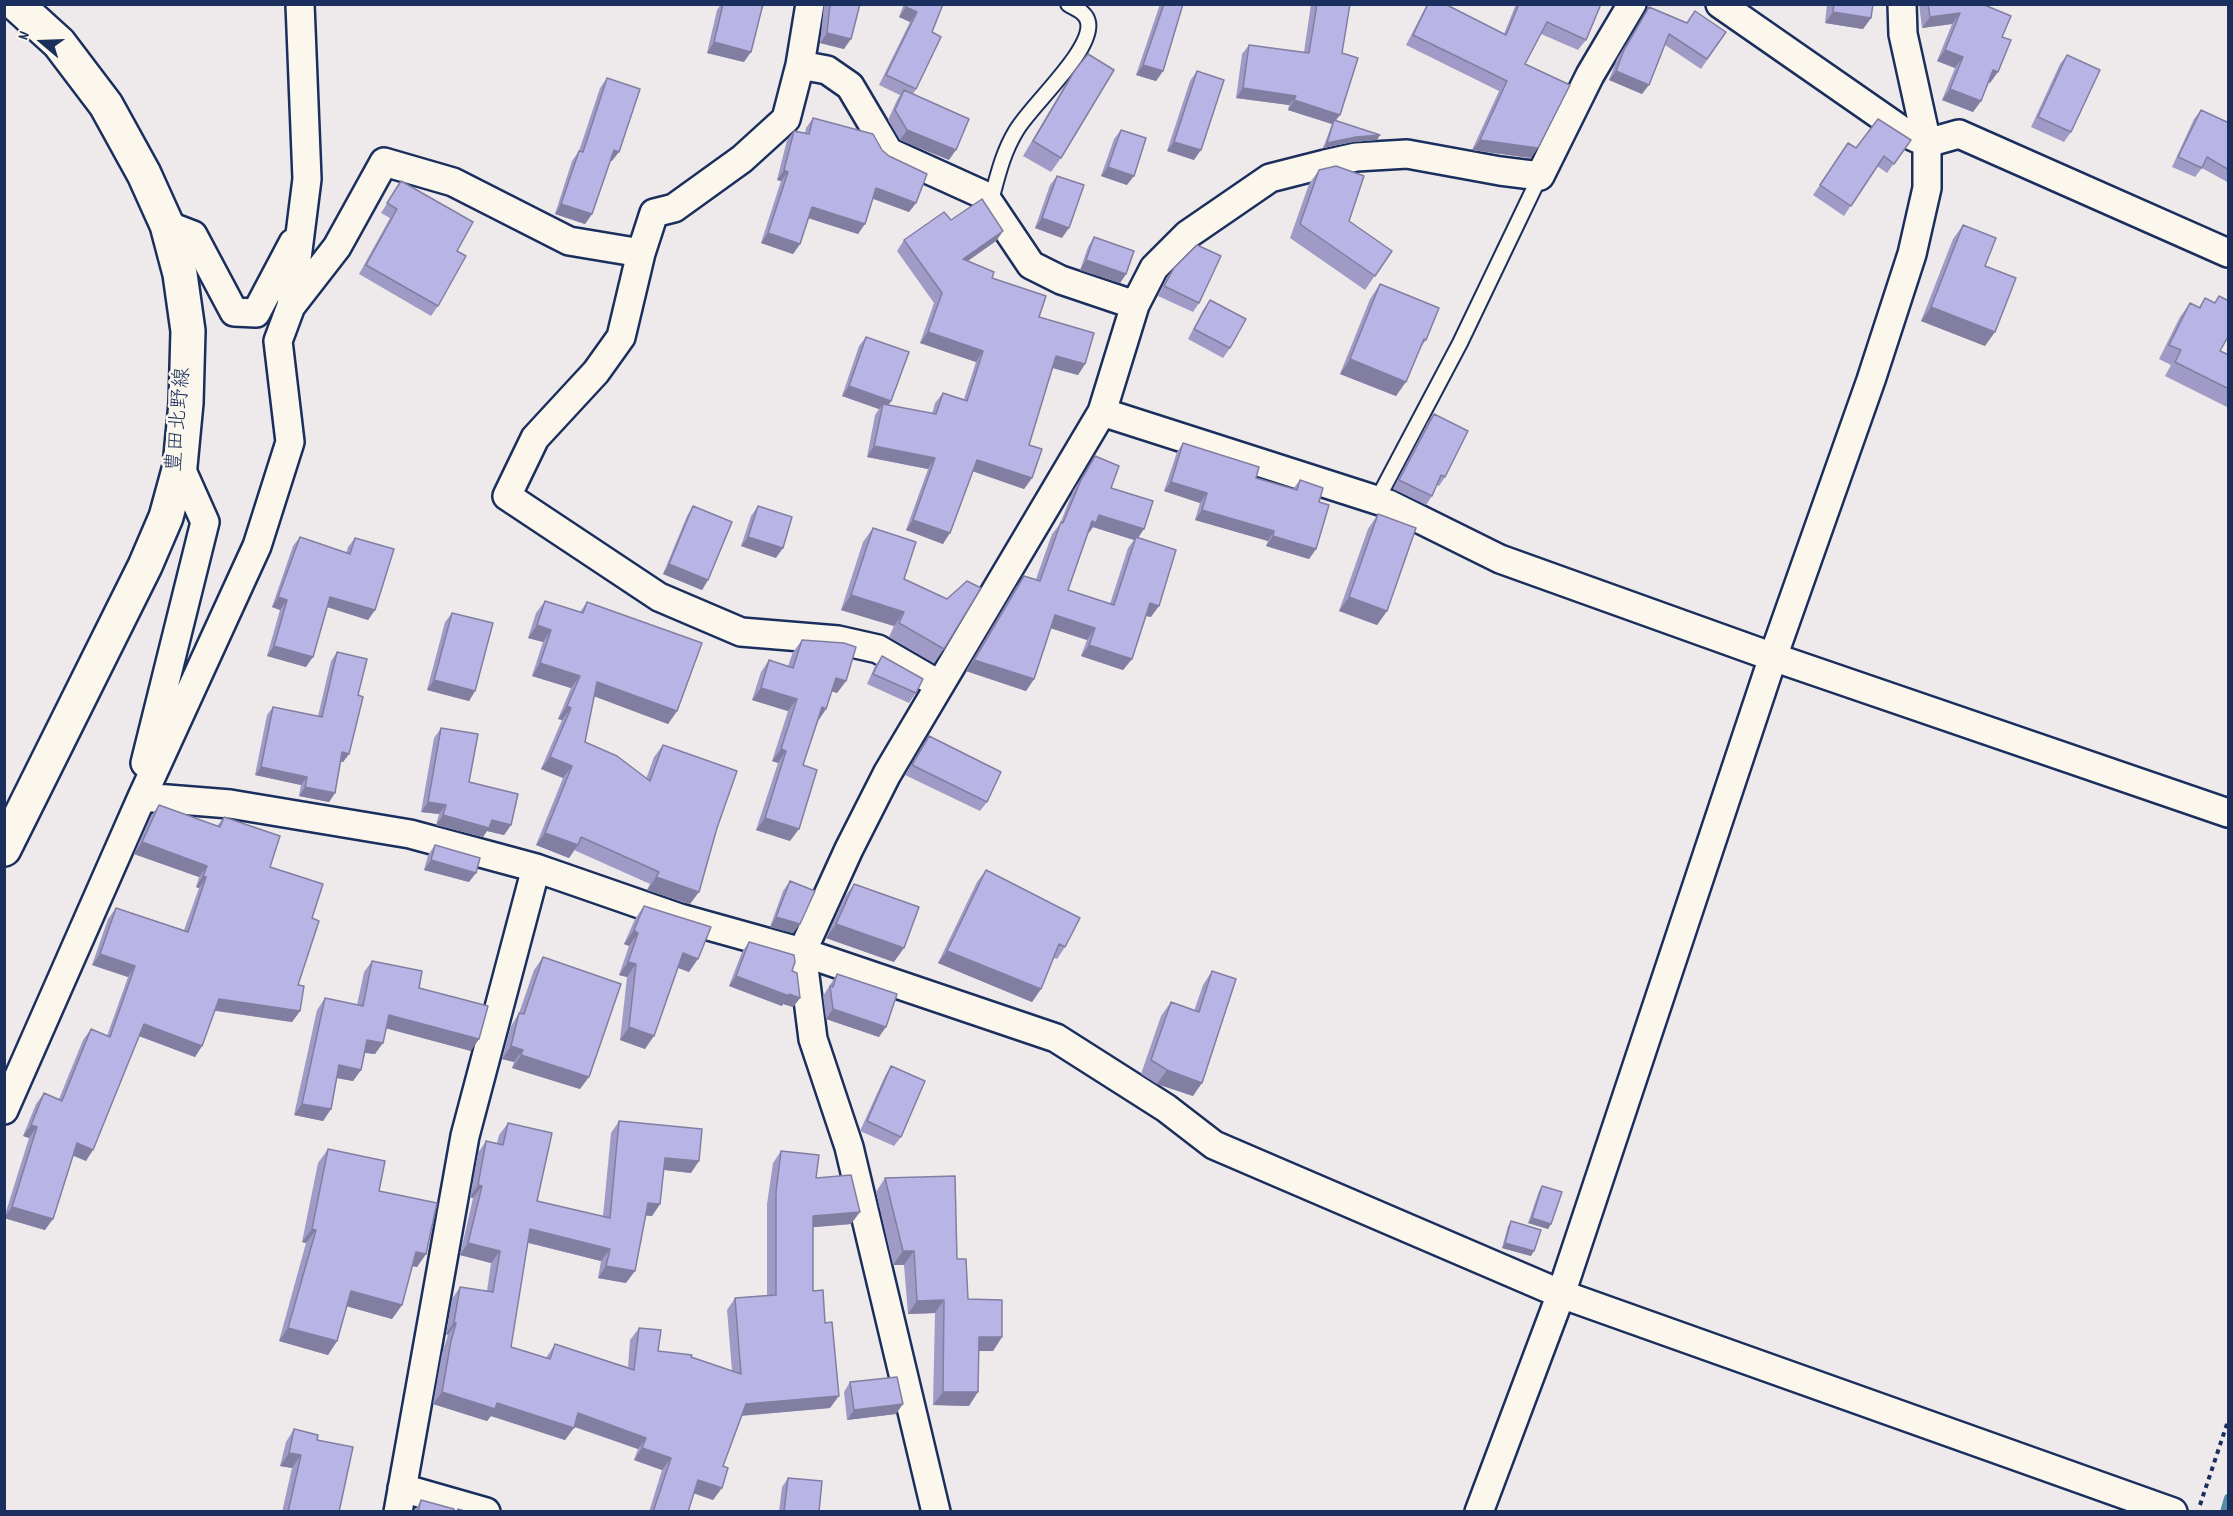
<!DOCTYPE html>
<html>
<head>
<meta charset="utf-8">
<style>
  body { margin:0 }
  #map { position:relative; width:2233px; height:1516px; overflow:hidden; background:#eeeaeb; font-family:Dekko,sans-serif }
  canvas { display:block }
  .frame { position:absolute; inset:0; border:6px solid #1b2f5e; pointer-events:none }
  .north { position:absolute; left:12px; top:12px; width:60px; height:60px; -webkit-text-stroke:4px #fbf7ec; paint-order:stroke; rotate:289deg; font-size:16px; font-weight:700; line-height:24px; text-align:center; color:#1b2f5e }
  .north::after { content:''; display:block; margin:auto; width:21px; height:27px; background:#1b2f5e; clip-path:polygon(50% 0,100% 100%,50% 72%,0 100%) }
</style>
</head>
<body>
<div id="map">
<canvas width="2233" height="1516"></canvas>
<div class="frame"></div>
<div class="north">N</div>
</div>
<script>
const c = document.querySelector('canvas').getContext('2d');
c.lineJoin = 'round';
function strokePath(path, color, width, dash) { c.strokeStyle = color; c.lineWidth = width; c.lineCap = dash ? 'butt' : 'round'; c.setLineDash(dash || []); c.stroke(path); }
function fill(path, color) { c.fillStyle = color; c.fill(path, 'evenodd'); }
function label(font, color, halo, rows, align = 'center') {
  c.font = font + ' Dekko,"Klee One",sans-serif'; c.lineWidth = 5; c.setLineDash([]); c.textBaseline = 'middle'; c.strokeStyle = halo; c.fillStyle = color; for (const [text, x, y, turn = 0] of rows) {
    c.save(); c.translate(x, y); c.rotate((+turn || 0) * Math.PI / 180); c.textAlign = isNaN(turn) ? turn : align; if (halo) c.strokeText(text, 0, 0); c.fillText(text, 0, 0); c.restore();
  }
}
strokePath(new Path2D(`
  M2224 1512 2228 1498`), '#548da4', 8);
const service = new Path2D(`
  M990 204C997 179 1002 154 1016 131 1030 106 1094 50 1088 22 1086 12 1076 9 1068 4
  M1377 500 1460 343 1540 176`);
const minor = new Path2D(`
  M810 4 800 65 786 119 742 159 674 208 654 213 641 253 621 337 596 372 535 438 507 496 659 597 741 632 838 640 878 649 940 685
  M1720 4 1907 134 1927 143 1959 134 2228 253
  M800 65 827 70 850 86 889 152 984 195 1031 265 1061 280 1135 305
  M167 225 193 235 234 312 256 313 293 243
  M292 305 337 247 384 162 453 182 569 241 641 253
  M1102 412 1389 504 1500 559 1773 657 2228 813
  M145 763 205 522 180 466
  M142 797 230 804 410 834 536 868 680 918 802 952 1056 1038 1166 1108 1214 1145 1561 1294 2173 1512
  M4 1110 142 797 257 546 290 442 278 341 291 306 307 179 300 4
  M402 1488 486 1512
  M398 1512 465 1136 536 868
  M936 1512 849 1147 813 1039 802 952 849 849 887 774 1102 412 1135 305 1154 268 1187 235 1270 178 1325 164 1356 157 1407 154 1500 171 1540 176 1590 75 1632 4
  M1479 1512 1561 1294 1773 657 1871 380 1912 254 1927 188V143L1903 34 1902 4`);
const secondary = new Path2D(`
  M4 849 145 566 166 517 180 466 186 403 188 331 180 274 167 225 144 174 106 105 59 43 16 4`);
strokePath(service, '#1b2f5e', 18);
strokePath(minor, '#1b2f5e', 32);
strokePath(secondary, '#1b2f5e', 38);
strokePath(new Path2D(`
  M2200 1505 2228 1421`), '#1b2f5e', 4, [4.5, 4.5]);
strokePath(service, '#fbf7ec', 14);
strokePath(minor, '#fbf7ec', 27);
strokePath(secondary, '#fbf7ec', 33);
fill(new Path2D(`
  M721 4H765L762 9 744 62 707 53 717 10Z
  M824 4H860L844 49 820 43Z
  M904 4H943L932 32 916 89 913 94 949 160 900 140 888 120 897 100 900 95 879 85 910 22 899 17Z
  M1160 4H1183L1163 71 1156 81 1136 75Z
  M1311 4H1350L1342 53 1336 120 1377 140 1353 142 1323 148 1332 124 1288 110 1289 105 1236 98 1242 54 1249 45 1304 52Z
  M1427 4H1445L1504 34 1516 4H1601L1586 40 1578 50 1541 34 1525 64 1531 158 1472 150 1499 91 1406 45Z
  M1827 4H1873L1871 18 1863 29 1825 23Z
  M1919 4H1982L2002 37 1990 83 1989 82 1981 101 1973 112 1942 100 1955 68 1937 61 1952 24 1922 28Z
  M1649 7 1687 23 1726 32 1701 69 1665 45 1642 94 1609 80 1617 59Z
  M2067 55 2071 132 2064 142 2031 127 2060 64Z
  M1075 70 1061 158 1051 172 1023 156 1065 85Z
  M1197 71 1194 160 1167 151 1190 81Z
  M607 78 612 161H610L592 214 585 224 555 214 572 161 579 151 600 88Z
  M2201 110 2229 123V183L2202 168 2195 177 2172 167 2194 119Z
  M813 118 882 150 916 203 909 212 873 199 858 234 808 218 800 244 793 254 761 243 781 181 777 180 787 140 794 131 805 133 806 128Z
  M1121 130 1127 185 1101 176 1114 139Z
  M1911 140 1887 173 1877 166 1844 216 1813 195 1848 143 1856 148Z
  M1319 170 1349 221 1392 251 1365 290 1290 238 1309 184Z
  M1057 176 1062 238 1035 228 1050 185Z
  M401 181 457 251 438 306 431 316 359 274 390 218 381 213Z
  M951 220 1003 231 996 241 968 261 992 278 1039 317 1085 364 1078 375 1053 368 1029 445 1032 478 1024 489 973 471 943 544 906 530 928 469 867 457 875 415 879 409 842 396 859 346 866 337 888 405 932 414 935 403 943 393 964 399 976 362 920 343 934 303 897 251 904 240Z
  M1963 225 1985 266V346L1921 321 1953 239Z
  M1094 237 1126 274 1120 283 1080 270 1088 247Z
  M1174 268 1199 303 1193 312 1158 296 1167 277Z
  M1380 284 1426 340 1419 350 1396 396 1340 374 1370 299Z
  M2219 296 2220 351 2229 355V408L2165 376 2171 365 2159 359 2180 317 2190 303 2199 307 2205 298 2214 303Z
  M1210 300 1230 348 1223 358 1188 339 1203 310Z
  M1434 414 1445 477 1439 486 1437 485 1432 496 1426 505 1393 489 1428 422Z
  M1183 443 1256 478 1293 489 1300 480 1319 502 1316 549 1309 559 1266 546 1268 541 1195 520 1200 503 1164 491 1177 452Z
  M1095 456 1111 488 1138 538 1151 617 1146 616 1132 659 1123 670 1081 656 1087 640 1051 628 1034 679 1026 691 966 671 1016 587 1024 576 1036 579 1052 534 1060 524 1073 491ZM1093 527 1134 540 1128 548 1110 604 1068 590 1088 534Z
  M693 506 708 580 702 590 663 574 687 516Z
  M758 506 776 558 741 546 751 516Z
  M1378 514 1387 611 1377 625 1339 611 1368 529Z
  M873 528 904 579 944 649 934 663 889 637 894 626 841 610 863 542Z
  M300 537 346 553 348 547 355 538 375 610 368 620 327 607 306 667 267 656 280 610 272 607 293 546Z
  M545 601 580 612 587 602 677 711 668 724 594 696 585 742 646 779 654 757 663 745 690 904 647 890 650 884 574 850 569 858 536 845 563 778 541 769 562 720 558 719 571 688 532 676 543 642 528 638 536 613Z
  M452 613 475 691 469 701 427 690 445 622Z
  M802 640 846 681 837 693 832 691 826 709 818 721 803 765 790 841 756 830 778 763 772 761 788 711 752 700 761 672 769 660 788 666 793 652Z
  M337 652 358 695 349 754 343 762H341L335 793 329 802 299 796 301 785 255 775 267 715 273 707 318 716 331 661Z
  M882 656 916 693 909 703 867 684 875 666Z
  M441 728 469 782 511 825 504 835 487 831 483 837 436 825 439 814 421 812 434 738Z
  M929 736 987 802 980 811 905 775 922 746Z
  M159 805 217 826 224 817 270 867 312 918 298 985 300 1011 292 1022 215 1011 202 1046 195 1057 139 1036 86 1161 73 1155 45 1230 4 1218 29 1138 23 1136 36 1104 44 1093 59 1099 83 1040 91 1029 107 1036 128 977 92 965 108 919 116 908 184 930 199 888 196 887 199 877 134 854 151 816Z
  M435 845 469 882 424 870 428 855Z
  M986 870 1065 947 1057 959 1054 958 1041 989 1032 1002 938 963 977 882Z
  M790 881 800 924 793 933 770 927 783 891Z
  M854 884 894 962 826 938 844 898Z
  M644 906 689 972 678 968 645 1049 620 1040 627 977 619 975 629 946 624 944 635 919Z
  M749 942 792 971 800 998 793 1007 783 1004 782 1006 729 986 742 952Z
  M543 957 580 1089 512 1068 514 1062 502 1059 511 1026 519 1013 534 970Z
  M372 961 419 988 471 1051 386 1028 375 1054 365 1053 361 1070 353 1081 337 1078 331 1109 323 1121 294 1115 317 1010 325 998 357 1005 364 972Z
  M1212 971 1193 1096 1157 1084 1141 1074 1161 1016 1171 1002 1194 1011 1203 985Z
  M837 974 879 1037 826 1019 823 996Z
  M891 1066 901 1137 894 1146 860 1131 885 1076Z
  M619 1121 691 1173 664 1170 660 1204 652 1216 645 1215 626 1283 598 1278 601 1261 528 1243 511 1347 546 1358 555 1344 628 1367 630 1340 639 1328 658 1351 691 1357 732 1371 727 1310 735 1298 767 1295V1204L773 1163 781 1151 816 1178 851 1224 813 1227V1291L830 1408 741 1416 723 1466 713 1500 694 1493 688 1512H649L662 1470 634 1460 638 1449 574 1427 565 1440 491 1416 487 1421 433 1404 442 1353 448 1335 446 1334 452 1299 460 1287 487 1291 491 1263 460 1255 473 1198 470 1197 478 1153 486 1141 497 1143 499 1135 508 1123 537 1201 603 1216 611 1133Z
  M328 1149 379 1191 426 1254 417 1267 412 1266 402 1305 392 1319 347 1306 337 1341 328 1355 279 1341 306 1243 302 1242 318 1163Z
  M885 1178 957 1259 968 1299 1002 1337 993 1351H979L969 1406 933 1405 935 1313 908 1314 904 1265H893L876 1192Z
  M1542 1186 1551 1224 1548 1229 1528 1223 1539 1191Z
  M1511 1221 1531 1256 1502 1248 1508 1226Z
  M850 1382 896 1414 847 1420 844 1392Z
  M294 1429 317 1440 339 1512H282L292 1468 280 1466 286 1442Z
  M788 1478 819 1512H779L782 1487Z
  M421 1500 454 1512H414Z`), '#9f9bc6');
fill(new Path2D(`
  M906 7 917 12 910 22 899 17Z
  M1833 12 1871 18 1863 29 1825 23Z
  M1960 13 1952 24 1922 28 1930 17Z
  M827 33 851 39 844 49 820 43Z
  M714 42 751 52 744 62 707 53Z
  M1945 50 1963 57 1955 68 1937 61Z
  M1143 65 1163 71 1156 81 1136 75Z
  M1993 70 1998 72 1990 83 1986 81Z
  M1616 71 1649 85 1642 94 1609 80Z
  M1243 88 1296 96 1289 105 1236 98Z
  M1950 89 1981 101 1973 112 1942 100Z
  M1294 100 1340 115 1333 124 1334 120 1332 124 1288 110Z
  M907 130 956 150 949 160 900 140Z
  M1380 135 1377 140 1353 142 1323 148 1327 143 1356 137Z
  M1480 140 1538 148 1531 158 1472 150Z
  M1174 142 1201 150 1194 160 1167 151Z
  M614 150 619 152 612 161 607 160Z
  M1108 167 1134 176 1127 185 1101 176Z
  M784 170 788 172 781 181 777 180Z
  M876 188 916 203 909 212 869 197Z
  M561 204 592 214 585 224 555 214Z
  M812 207 865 224 858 234 805 217Z
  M1042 218 1069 228 1062 238 1035 228Z
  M1003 231 996 241 956 269 963 259Z
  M768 233 800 244 793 254 761 243Z
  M1086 260 1126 274 1120 283 1080 270Z
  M1931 307 1995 332 1985 346 1921 321Z
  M928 332 983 351 976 362 920 343Z
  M1056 356 1085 364 1078 375 1049 367Z
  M1350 359 1406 382 1396 396 1340 374Z
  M849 386 891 401 885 411 883 404 879 409 842 396Z
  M874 446 935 458 928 469 867 457Z
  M977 460 1032 478 1024 489 969 470Z
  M1171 482 1207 493 1200 503 1164 491Z
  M1202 510 1274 531 1268 541 1195 520Z
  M1099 515 1144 529 1136 541V537L1134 540 1093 527 1088 534 1092 521Z
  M913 520 950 533 943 544 906 530Z
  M1273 536 1316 549 1309 559 1266 546Z
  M748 537 783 548 776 558 741 546Z
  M669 564 708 580 702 590 663 574Z
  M851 595 904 612 894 626 841 610Z
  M278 597 287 600 280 610 272 607Z
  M330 597 375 610 368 620 324 606Z
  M1349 597 1387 611 1377 625 1339 611Z
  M1150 603 1159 606 1151 617 1142 615Z
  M1055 615 1095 628 1087 640 1047 627Z
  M537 625 551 630 543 642 528 638Z
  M1089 645 1132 659 1123 670 1081 656Z
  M274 646 313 657 306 667 267 656Z
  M974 660 1034 679 1026 691 966 671Z
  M540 663 580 676 571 688 532 676Z
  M836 678 846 681 837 693 827 690Z
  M434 680 475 691 469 701 427 690Z
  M597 682 677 711 668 724 588 694Z
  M761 688 797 699 788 711 752 700Z
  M567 706 571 708 562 720 558 719Z
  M822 707 826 709 818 721Z
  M781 749 786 751 778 763 772 761Z
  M342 752 349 754 343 762 336 761Z
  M550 757 572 766 563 778 541 769Z
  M261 767 307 777 301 785 255 775Z
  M305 787 335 793 329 802 299 796Z
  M428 802 446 805 439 814 421 812Z
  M443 815 492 820 511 825 504 835 487 831 483 837 436 825Z
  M765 818 799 829 790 841 756 830Z
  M545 833 578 845 569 858 536 845Z
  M142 842 207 866 199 877 134 854Z
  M431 860 476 873 469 882 424 870Z
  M203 876 206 877 199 888 196 887Z
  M656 877 699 892 690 904 647 890Z
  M776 917 800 924 793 933 770 927Z
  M836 924 904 948 894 962 826 938Z
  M634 930 638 933 629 946 624 944Z
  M947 951 1041 989 1032 1002 938 963Z
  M683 953 698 959 689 972 674 966Z
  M100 954 135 966 128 977 92 965Z
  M628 962 636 964 627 977 619 975Z
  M736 976 789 994 800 998 793 1007 783 1004 782 1006 729 986Z
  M219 999 300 1011 292 1022 212 1010Z
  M833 1009 886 1027 879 1037 826 1019Z
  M389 1015 479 1039 471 1051 381 1027Z
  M144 1024 202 1046 195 1057 136 1035Z
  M629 1027 654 1036 645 1049 620 1040Z
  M367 1040 383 1043 375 1054 359 1052Z
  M511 1046 523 1050 514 1062 502 1059Z
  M521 1055 589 1077 580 1089 512 1068Z
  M339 1065 361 1070 353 1081 331 1077Z
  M1167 1070 1202 1083 1193 1096 1157 1084Z
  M302 1104 331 1109 323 1121 294 1115Z
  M31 1125 37 1127 29 1138 23 1136Z
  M77 1143 93 1150 86 1161 69 1154Z
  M665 1158 699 1161 691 1173 657 1169Z
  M478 1185 482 1186 473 1198 470 1197Z
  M648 1203 660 1204 652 1216 639 1215Z
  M12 1207 53 1219 45 1230 4 1218Z
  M860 1212 851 1224 805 1228 813 1216Z
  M1532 1218 1551 1224 1548 1229 1528 1223Z
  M312 1229 316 1230 306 1243 302 1242Z
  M530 1229 610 1249 601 1261 522 1241Z
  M468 1243 500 1251 491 1263 460 1255Z
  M1505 1243 1534 1251 1531 1256 1502 1248Z
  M903 1251H914L904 1265H893Z
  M416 1252 426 1254 417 1267 407 1265Z
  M606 1266 635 1271 626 1283 598 1278Z
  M351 1291 402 1305 392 1319 342 1305Z
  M944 1300 935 1313 908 1314 917 1301Z
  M454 1322 456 1323 448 1335 446 1334Z
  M288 1328 337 1341 328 1355 279 1341Z
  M979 1337H1002L993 1351H970Z
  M442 1392 497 1403 574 1428 565 1440 491 1416 487 1421 433 1404Z
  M943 1392H978L969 1406 933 1405Z
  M839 1396 830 1408 737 1416 746 1404Z
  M903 1404 896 1414 847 1420 854 1410Z
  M578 1413 646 1438 638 1449 570 1425Z
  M642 1448 671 1458 662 1470 634 1460Z
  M289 1453 301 1455 292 1468 280 1466Z
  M698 1480 722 1488 713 1500 690 1492Z`), '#827ea1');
const building = new Path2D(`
  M723 4H763L751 52 714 42Z
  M830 4H860L851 39 827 33Z
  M907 4H943L932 32 941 37 916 89 886 75 917 12 906 7Z
  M1164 4H1183L1163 71 1143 65Z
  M1317 4H1350L1342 53 1358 58 1340 115 1294 100 1296 96 1243 88 1249 45 1309 53Z
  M1428 4H1445L1506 35 1519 4H1601L1586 40 1547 22 1525 64 1570 85 1538 148 1480 140 1507 81 1413 35Z
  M1834 4H1873L1871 18 1833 12Z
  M1928 4H1982L2011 16 2002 37 2011 40 1998 72 1993 70 1981 101 1950 89 1963 57 1945 50 1960 13 1930 17Z
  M1649 7 1687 23 1695 11 1726 32 1707 59 1669 34 1649 85 1616 71 1624 50Z
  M1088 54 1114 70 1061 158 1033 141 1075 70Z
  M2067 55 2100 70 2071 132 2038 117Z
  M1197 71 1224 80 1201 150 1174 142Z
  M607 78 640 89 619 152 614 150 592 214 561 204 579 151 583 152Z
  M904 90 969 119 956 150 907 130 895 110Z
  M2201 110 2229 123V170L2207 157 2202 168 2178 157Z
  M813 118 873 134 882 150 889 156 927 174 916 203 876 188 865 224 812 207 800 244 768 233 788 172 784 170 794 131 809 134Z
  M1878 119 1911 140 1894 164 1884 156 1851 206 1820 185 1848 143 1856 148Z
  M1334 120 1380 135 1356 137 1327 143Z
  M1121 130 1146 138 1134 176 1108 167Z
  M1336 166 1364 176 1349 221 1392 251 1375 276 1300 224 1319 170Z
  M1057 176 1084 185 1069 228 1042 218Z
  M401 181 473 222 457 251 466 256 438 306 366 265 397 209 387 203Z
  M982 199 1003 231 963 259 994 272 992 278 1046 296 1039 317 1094 333 1085 364 1056 356 1029 445 1042 449 1032 478 977 460 950 533 913 520 935 458 874 446 883 404 936 414 943 393 967 401 983 351 928 332 942 293 904 240 944 212 951 220Z
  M1963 225 1996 238 1985 266 2016 278 1995 332 1931 307Z
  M1094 237 1134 251 1126 274 1086 260Z
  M1197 245 1221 256 1199 303 1164 286 1174 268Z
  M1380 284 1439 308 1426 340 1424 339 1406 382 1350 359Z
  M2219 296 2229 301V335L2220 351 2229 355V389L2175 362 2181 350 2169 345 2190 303 2200 308 2205 298 2215 303Z
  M1210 300 1246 319 1230 348 1194 329Z
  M866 337 909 352 891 401 849 386Z
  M1434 414 1468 431 1445 477 1441 475 1432 496 1399 480Z
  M1183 443 1259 467 1256 478 1297 490 1300 480 1323 488 1319 502 1329 505 1316 549 1273 536 1274 531 1202 510 1207 493 1171 482Z
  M1095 456 1119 466 1111 488 1153 501 1144 529 1099 515 1096 523 1092 521 1068 590 1114 605 1136 537 1176 550 1159 606 1150 603 1132 659 1089 645 1095 628 1055 615 1034 679 974 660 1024 576 1040 581 1061 522 1063 523 1081 480Z
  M693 506 732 522 708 580 669 564Z
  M758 506 792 517 783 548 748 537Z
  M1378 514 1416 528 1387 611 1349 597Z
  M873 528 916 542 904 579 947 599 967 581 981 588 944 649 899 623 904 612 851 595Z
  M300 537 350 554 355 538 394 549 375 610 330 597 313 657 274 646 287 600 278 597Z
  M545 601 583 613 587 602 702 643 677 711 597 682 585 742 617 756 650 781 663 745 737 771 717 828 699 892 656 877 659 872 581 837 578 845 545 833 572 766 550 757 571 708 567 706 580 676 540 663 551 630 537 625Z
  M452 613 493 623 475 691 434 680Z
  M802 640 844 643 856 647 846 681 836 678 826 709 822 707 803 765 817 770 799 829 765 818 786 751 781 749 797 699 761 688 769 660 793 668Z
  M337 652 367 659 358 695 363 697 349 754 342 752 335 793 305 787 307 777 261 767 273 707 322 717Z
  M882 656 923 679 916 693 873 674Z
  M441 728 478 734 469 782 518 794 511 825 492 820 489 828 443 815 446 805 428 802Z
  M929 736 1001 772 987 802 912 765Z
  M159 805 220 827 224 817 280 836 270 867 323 884 312 918 319 921 298 985 304 986 300 1011 219 999 202 1046 144 1024 93 1150 77 1143 53 1219 12 1207 37 1127 31 1125 44 1093 62 1101 91 1029 110 1037 135 966 100 954 116 908 188 932 206 877 203 876 207 866 142 842Z
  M435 845 480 858 476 873 431 860Z
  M986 870 1080 918 1065 947 1059 944 1041 989 947 951Z
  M790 881 815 891 800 924 776 917Z
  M854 884 919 907 904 948 836 924Z
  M644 906 711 927 698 959 683 953 654 1036 629 1027 636 964 628 962 638 933 634 930Z
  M749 942 794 955 795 962 792 971 797 973 800 998 789 994V996L736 976Z
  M543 957 621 984 589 1077 521 1055 523 1050 511 1046 519 1013 524 1014Z
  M372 961 422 971 419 988 488 1006 479 1039 389 1015 383 1043 367 1040 361 1070 339 1065 331 1109 302 1104 325 998 363 1006Z
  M1212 971 1236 979 1202 1083 1167 1070 1151 1060 1171 1002 1199 1012Z
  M837 974 897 994 886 1027 833 1009 830 986 833 987Z
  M891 1066 925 1081 901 1137 867 1121Z
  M619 1121 702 1129 699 1161 665 1158 660 1204 648 1203 635 1271 606 1266 610 1249 530 1229 511 1347 550 1359 555 1344 634 1370 639 1328 661 1330 658 1351 692 1355 691 1357 741 1374 735 1298 776 1295V1192L781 1151 819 1155 816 1178 851 1175 860 1212 813 1216V1291L823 1290 825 1323 832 1322 839 1396 746 1404 723 1466 728 1468 722 1488 698 1480 688 1512H653L671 1458 642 1448 646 1438 578 1413 574 1428 497 1403 495 1409 442 1392 451 1341 456 1323 454 1322 460 1287 493 1292 500 1251 468 1243 482 1186 478 1185 486 1141 503 1145 508 1123 552 1133 537 1201 610 1218Z
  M328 1149 385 1161 379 1191 437 1203 426 1254 416 1252 402 1305 351 1291 337 1341 288 1328 316 1230 312 1229Z
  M955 1176 957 1259H966L968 1299 1002 1300V1337H979L978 1392H943L944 1300 917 1301 914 1251H903L885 1178Z
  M1542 1186 1562 1192 1551 1224 1532 1218Z
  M1511 1221 1541 1230 1534 1251 1505 1243Z
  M897 1377 903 1404 854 1410 850 1382Z
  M294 1429 318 1435 317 1440 353 1447 339 1512H288L301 1455 289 1453Z
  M788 1478 822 1481 819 1512H784Z
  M421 1500 454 1509V1512H418Z
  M458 1509 468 1512H457Z`);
fill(building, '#b9b4e6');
strokePath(building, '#827ea1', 1.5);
label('21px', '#1b2f5e', '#fbf7ec', [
  ["豊田北野線",181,420,-85]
]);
</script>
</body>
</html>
